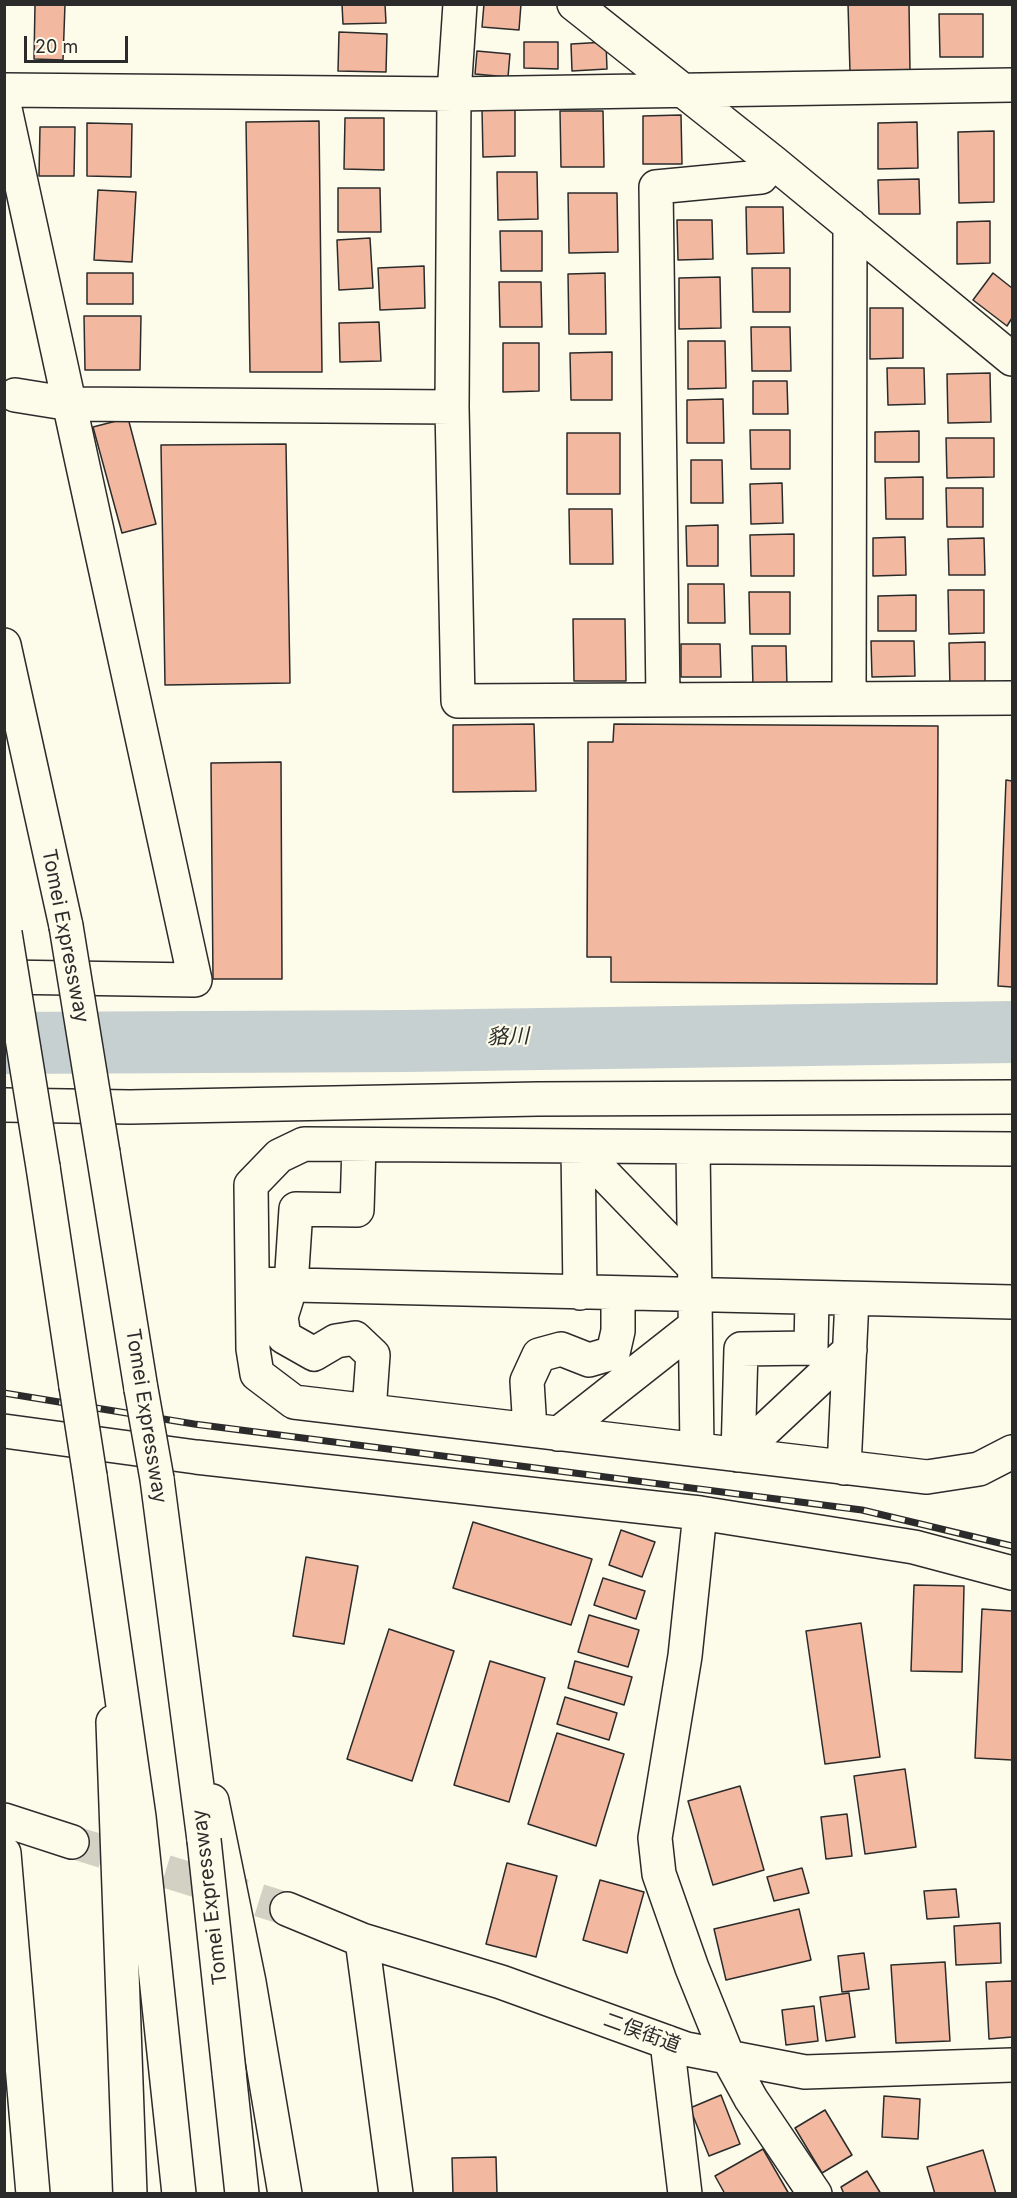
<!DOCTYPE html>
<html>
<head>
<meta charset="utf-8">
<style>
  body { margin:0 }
  #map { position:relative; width:1017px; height:2198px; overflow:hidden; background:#fdfbea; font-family:Inter,sans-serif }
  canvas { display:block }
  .frame { position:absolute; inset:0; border:6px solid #2b2b2b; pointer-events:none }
  .scale { position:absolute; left:24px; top:36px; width:104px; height:27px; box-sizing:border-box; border:3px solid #2b2b2b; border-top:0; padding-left:8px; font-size:18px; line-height:21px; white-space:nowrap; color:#2b2b2b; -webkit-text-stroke:4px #fdfbea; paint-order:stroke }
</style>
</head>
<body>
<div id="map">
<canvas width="1017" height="2198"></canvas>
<div class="frame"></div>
<div class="scale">20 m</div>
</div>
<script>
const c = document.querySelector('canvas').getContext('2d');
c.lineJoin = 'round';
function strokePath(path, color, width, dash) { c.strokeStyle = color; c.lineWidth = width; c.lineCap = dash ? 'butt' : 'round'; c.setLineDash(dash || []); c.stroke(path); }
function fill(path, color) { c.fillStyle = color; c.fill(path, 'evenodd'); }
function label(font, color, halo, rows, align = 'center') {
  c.font = font + ' Inter,"Noto Sans JP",sans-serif'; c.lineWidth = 4.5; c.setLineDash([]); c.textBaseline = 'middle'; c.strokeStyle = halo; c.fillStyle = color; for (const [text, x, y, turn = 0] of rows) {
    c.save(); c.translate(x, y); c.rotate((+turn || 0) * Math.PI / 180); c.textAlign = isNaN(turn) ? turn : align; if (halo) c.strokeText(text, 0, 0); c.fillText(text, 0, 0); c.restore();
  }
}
strokePath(new Path2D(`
  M4 1043 407 1041 1012 1032`), '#c7d0d0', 62);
const building = new Path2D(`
  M35 4H65L63 60 34 59Z
  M342 4H385L386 23 343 24Z
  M484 4H521L519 30 482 27Z
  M848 4H909L910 71 850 72Z
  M939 14H983V57H940Z
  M339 32 387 34 386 72 338 71Z
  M524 42H558V69L524 68Z
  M606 42 607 69 572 71 571 44Z
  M477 51 510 54 508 77 475 74Z
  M515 108V156L483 157 482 109Z
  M560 111H603L604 167H561Z
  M681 115 682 164H643V116Z
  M345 118H384V170L344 169Z
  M319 121 322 372H250L246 122Z
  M917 122 918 168 878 169V123Z
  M87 123 132 124 131 177 87 176Z
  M40 127H75L74 176H39Z
  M994 131V202L959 203 958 132Z
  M497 172H537L538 219 498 220Z
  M919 179 920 214H879L878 180Z
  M338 188H380L381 232H338Z
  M98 190 136 192 132 262 94 260Z
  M568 193H617L618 252 569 253Z
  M746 207H783L784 253 747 254Z
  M677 220H712L713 259 678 260Z
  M990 221V263L957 264V222Z
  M500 231H542V271H501Z
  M370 238 373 288 339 290 337 240Z
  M424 266 425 308 380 310 378 268Z
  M752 268H790V312H753Z
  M87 273H133V304H87Z
  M605 273 606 334H569L568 274Z
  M993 273 1012 288V318L1007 326 973 300Z
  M720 277 721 328 679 329V278Z
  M499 282H541L542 327H500Z
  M870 308H903V358L870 359Z
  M84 316H141L140 370H85Z
  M379 322 381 361 340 362 339 323Z
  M751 327H790L791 371H752Z
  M688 341H725L726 388 688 389Z
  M503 343H539V391L503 392Z
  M612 352V400H571L570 353Z
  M887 368H924L925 404 888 405Z
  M990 373 991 422 948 423 947 374Z
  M753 381H787L788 414H753Z
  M723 399 724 443H687V400Z
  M128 418 156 524 122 533 93 427Z
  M750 430H790V469H751Z
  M919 431V462H875V432Z
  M567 433H620V494H567Z
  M946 438H994V477L947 478Z
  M286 444 290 683 165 685 161 445Z
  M691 460H722L723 503H691Z
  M923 477V519H886L885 478Z
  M782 483 783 523 751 524 750 484Z
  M946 488H983V527H947Z
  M569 509H612L613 564H570Z
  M718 525V566H687L686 526Z
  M794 534V576H751L750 535Z
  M905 537 906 575 873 576V538Z
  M984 538 985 575H949L948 539Z
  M688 584H724L725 623H688Z
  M948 590H984V633L949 634Z
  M749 592H790V634H750Z
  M916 595V631H878V596Z
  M573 619H625L626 681H574Z
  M871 641H914L915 676 872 677Z
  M985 642V686H950L949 643Z
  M681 644H720L721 677H681Z
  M752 646H786L787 687H753Z
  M534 724 536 791 453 792V725Z
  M614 724 938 726 937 984 611 982V957H587L588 742H613Z
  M281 762 282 979H213L211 763Z
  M1006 780 1012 781V987L998 986Z
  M473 1522 592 1559 571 1625 453 1588Z
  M621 1530 655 1542 642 1577 609 1565Z
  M306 1557 358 1566 344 1644 293 1636Z
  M603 1578 645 1591 636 1619 594 1605Z
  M914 1585 964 1586 962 1672 911 1671Z
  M982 1609 1012 1611V1760L975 1758Z
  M589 1615 639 1630 628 1667 578 1652Z
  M861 1623 880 1757 825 1764 806 1631Z
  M389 1629 454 1651 412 1781 347 1759Z
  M490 1661 545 1678 509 1802 454 1785Z
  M575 1661 632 1677 624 1705 568 1688Z
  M565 1697 617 1713 609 1740 557 1724Z
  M557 1733 624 1754 596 1846 528 1824Z
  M905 1769 916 1847 865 1854 854 1776Z
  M740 1786 764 1870 713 1885 688 1801Z
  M847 1814 852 1856 826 1859 821 1817Z
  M507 1863 557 1876 536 1957 486 1944Z
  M802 1868 809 1893 774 1901 767 1877Z
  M600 1880 644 1892 627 1953 583 1940Z
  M956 1889 959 1917 927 1919 924 1891Z
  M799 1909 811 1960 726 1980 714 1929Z
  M1000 1923 1001 1963 956 1965 954 1926Z
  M864 1953 869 1989 842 1992 838 1956Z
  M945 1962 950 2041 896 2043 891 1965Z
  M1012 1981V2037L989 2039 986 1982Z
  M849 1993 855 2037 826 2041 820 1997Z
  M814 2006 818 2041 786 2045 782 2010Z
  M721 2095 740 2144 709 2156 690 2108Z
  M884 2096 920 2099 918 2139 882 2137Z
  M825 2110 852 2155 822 2173 795 2128Z
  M763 2149 789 2194H725L715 2176Z
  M983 2150 996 2194H935L927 2167Z
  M496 2157 497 2194H453L452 2158Z
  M867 2171 881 2194H844L841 2187Z`);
fill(building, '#f2b8a0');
strokePath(building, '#2b2b2b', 1.5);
strokePath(new Path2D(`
  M72 1842 287 1909`), '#d3d1c4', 33, [33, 16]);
const minor = new Path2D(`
  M574 4 773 162 1012 359
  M4 90 454 94 1012 85
  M4 104 195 980 4 977
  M15 395 71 404 452 407 454 94 460 4
  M452 407 458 701 1012 698
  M849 698 850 225
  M663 699 656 187 761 177 773 162
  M4 1105 130 1107 538 1099 1012 1097
  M359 1145 357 1210 296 1209 291 1285 281 1317 284 1337 314 1354 336 1341 355 1338 373 1355 369 1411
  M578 1147 694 1267
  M578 1147 580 1293
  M693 1148 697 1450
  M1012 1149 304 1144 279 1156 251 1185 253 1349 257 1374 294 1402 927 1477 979 1469 1012 1452
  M253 1284 1012 1302
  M530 1430 527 1381 539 1355 561 1349 589 1360 613 1353 618 1331V1294
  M4 1431 196 1457 700 1513 685 1656 655 1838 659 1874 692 1968 728 2057 751 2099 815 2194
  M558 1434 695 1326
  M738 1455 741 1349 811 1348 812 1298
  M738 1455 850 1350
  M844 1468 852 1299
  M700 1513 914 1547 1012 1573
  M113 1722 130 2194
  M212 1801 249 1982 285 2194
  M4 1820 72 1842
  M4 1853 33 2194
  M287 1909 362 1940 501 1982 686 2049 805 2072 1012 2065
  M362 1940 396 2194
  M667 2042 685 2194`);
const highway = new Path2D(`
  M4 645 66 926
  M103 1153 141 1389
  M43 1167 76 1386
  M90 1476 139 1817 179 2194
  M157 1479 204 1840
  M229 2072 242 2194`);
strokePath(minor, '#2b2b2b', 36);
strokePath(highway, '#2b2b2b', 36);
strokePath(minor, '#fdfbea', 33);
strokePath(highway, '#fdfbea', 33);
const rail = new Path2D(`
  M4 1393 194 1424 862 1510 1012 1546`);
strokePath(rail, '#2b2b2b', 7);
strokePath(rail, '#fdfbea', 4.5, [14]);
const highwayBridge = new Path2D(`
  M66 926 103 1153
  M5 933 43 1167
  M76 1386 90 1476
  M141 1389 157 1479
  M204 1840 229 2072`);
strokePath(highwayBridge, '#2b2b2b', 36, []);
strokePath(highwayBridge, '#fdfbea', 33);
label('20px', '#2b2b2b', '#fdfbea', [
  ["Tomei Expressway",65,936,79],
  ["Tomei Expressway",146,1416,81],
  ["Tomei Expressway",210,1897,-97],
  ["二俣街道",642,2033,20]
]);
label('italic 21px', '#2b2b2b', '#fdfbea', [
  ["貉川",508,1037,-1]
]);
</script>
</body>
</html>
